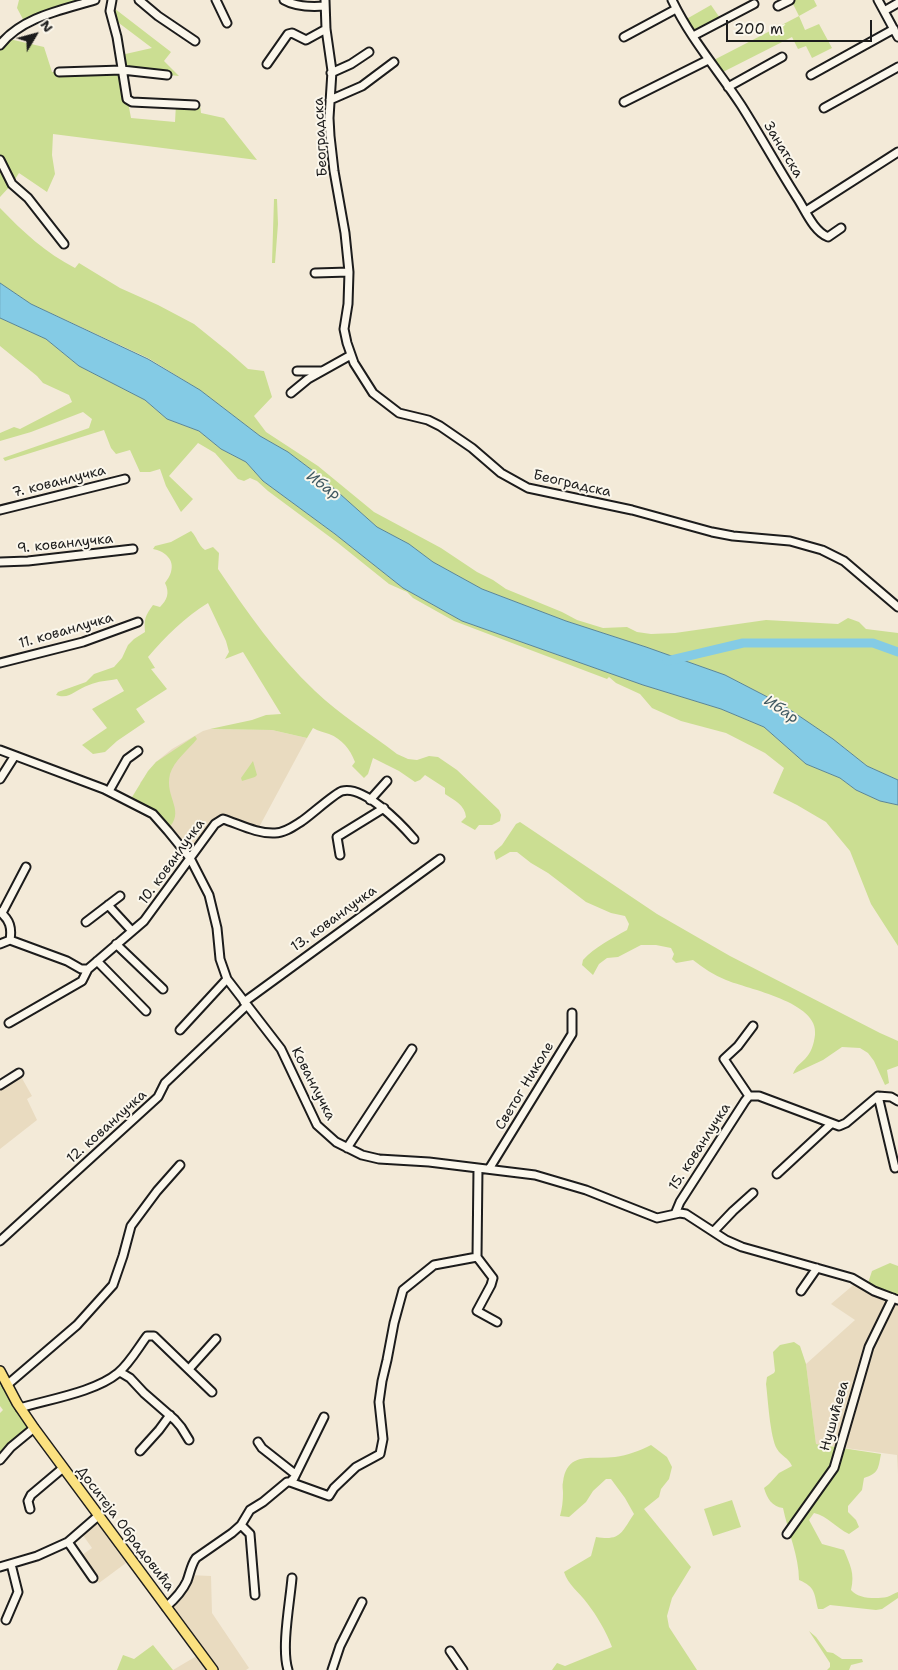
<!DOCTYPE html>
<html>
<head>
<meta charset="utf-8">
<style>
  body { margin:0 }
  #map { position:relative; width:898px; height:1670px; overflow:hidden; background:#f3ead8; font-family:"Shantell Sans",sans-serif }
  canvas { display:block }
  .north { position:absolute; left:10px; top:10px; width:50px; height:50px; -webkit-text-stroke:4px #fbf7ec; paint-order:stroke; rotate:53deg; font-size:14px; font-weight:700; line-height:20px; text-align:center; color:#1c1c1c }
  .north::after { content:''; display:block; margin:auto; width:18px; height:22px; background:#1c1c1c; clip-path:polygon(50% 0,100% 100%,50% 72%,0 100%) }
  .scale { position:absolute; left:726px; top:20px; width:146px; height:22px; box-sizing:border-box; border:2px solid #1c1c1c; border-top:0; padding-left:6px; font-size:15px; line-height:18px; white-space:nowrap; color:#1c1c1c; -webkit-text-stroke:4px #fbf7ec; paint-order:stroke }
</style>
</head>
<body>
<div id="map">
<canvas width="898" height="1670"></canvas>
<div class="north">N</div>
<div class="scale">200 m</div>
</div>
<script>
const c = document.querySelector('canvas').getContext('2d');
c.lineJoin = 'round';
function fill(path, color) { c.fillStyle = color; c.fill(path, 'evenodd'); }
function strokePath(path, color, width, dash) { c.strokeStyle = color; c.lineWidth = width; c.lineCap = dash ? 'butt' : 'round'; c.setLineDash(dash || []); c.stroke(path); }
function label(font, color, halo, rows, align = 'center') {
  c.font = font + ' "Shantell Sans",sans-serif'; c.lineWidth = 4; c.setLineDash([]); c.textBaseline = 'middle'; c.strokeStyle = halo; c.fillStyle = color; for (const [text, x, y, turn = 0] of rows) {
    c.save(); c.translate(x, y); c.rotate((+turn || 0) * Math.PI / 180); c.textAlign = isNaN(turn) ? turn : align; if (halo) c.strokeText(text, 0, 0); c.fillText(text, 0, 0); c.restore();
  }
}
fill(new Path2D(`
  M210 729 272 730 307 738 257 831 223 819 190 858 140 783 156 762 172 749 203 731Z
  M19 1073 32 1096 27 1099 37 1120 0 1149V1085Z
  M858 1281 898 1299V1474L897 1455 816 1444 806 1364 855 1320 831 1304Z
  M94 1519 126 1563 99 1583 79 1557 92 1548 80 1531Z
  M189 1575 211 1576 212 1613 249 1668 246 1670H173L200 1654 166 1607Z`), '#e9dbc0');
fill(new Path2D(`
  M19 0H93L25 23 17 8Z
  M791 0H814L817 6 799 16 805 30 819 24 832 48 812 58 806 46 798 49 792 37 719 74 710 62 799 16Z
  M110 5 171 52 164 61 179 76 122 70 131 118 175 122 176 104 200 105 201 113 224 118 257 160 53 134 52 155 55 174 47 192 19 173 12 184 0 197V45L5 38 44 47 52 72 121 70V55L152 48 111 17Z
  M711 5 722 21 693 36 683 21Z
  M274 199H277L278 224 275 263H272Z
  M0 208C23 232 46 253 75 268L79 263 120 288 158 305 194 324 230 353 248 369 264 371 272 397 254 416 266 432 318 466 374 512 441 548 477 572 493 580 506 589 562 612 577 620 603 628 627 627 637 632 651 634 675 633 766 620 838 624 848 618 859 622 866 629 898 633V780L867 766 833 739 783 705 725 675 646 647 566 621 482 589 433 562 409 544 377 527 321 477 288 452 260 436 200 390 148 358 31 304 0 283Z
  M0 318 46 339 79 366 145 400 167 419 199 431 221 449 246 462 263 481 335 534 403 588 462 621 643 685 721 709 764 727 806 764 840 778 856 790 880 801 898 805V946L871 904 850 851 826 822 797 805 773 793 784 768 765 753 726 733 681 721 652 708 640 694 616 683 609 677 607 679 454 621 413 598 407 592 389 584 338 543 268 491 257 481 250 478 244 481 238 479 215 453 198 443 169 476 193 499 181 512 166 486 160 469 150 472H140L130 450 116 454 111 448 104 430 5 461 3 458 89 428 92 419 83 412 31 432 0 441V433L14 427 20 429 72 402 69 395 43 383 37 376 0 346Z
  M191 531C197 537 198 545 205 550L213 547 219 553 218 569C247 612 277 655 315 691 340 715 370 733 397 754L408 759 417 760 429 756 438 757 457 770 499 810 501 815 500 821 492 825H479L475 830 461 822 466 817C465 805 454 800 445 794V788L425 775 420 780 415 782 399 771 373 758 368 774 364 778 352 766 355 762C350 749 342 739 329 734 324 732 318 731 313 728L307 738 272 730 210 729 252 720 266 715 281 714 243 652 225 659 229 652 226 641 208 603C185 617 165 637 148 657L155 668 151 669 167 689 136 709 145 722 117 741 105 752 93 754 82 745 107 728 92 709 124 691 117 679C107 681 98 681 89 685 76 689 70 700 56 695L58 692 86 682 94 674 114 667 122 658 128 645 134 639 145 632C144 619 145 616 153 605L160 607C167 600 170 593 165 583 167 580 170 576 171 572 175 559 164 551 153 549L155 546 171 542Z
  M195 736 197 739C188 750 174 761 170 774 164 798 187 811 167 830L153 814 129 802 148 771 156 762Z
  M253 761 257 775 255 777 242 781 241 778Z
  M520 822 657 914 730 956 880 1033 898 1041V1066L887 1070 889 1083 885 1085 874 1061 868 1053 860 1048 842 1047 823 1060 793 1074C796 1066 799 1065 805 1059 811 1053 814 1044 815 1035 820 1002 747 989 726 980 714 975 703 968 693 960L676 963 672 959 674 954 671 948 656 945H641L618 957 607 958 599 964 593 975 582 965 583 960C595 947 611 939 627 930L629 924 625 916 611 913 586 902 548 873 531 863 517 852H510L496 860 494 852 502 845 516 824Z
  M890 1263 898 1266V1297L876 1289 868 1283 872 1271Z
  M794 1342 800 1346 806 1364 816 1444 881 1454C878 1469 879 1473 864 1478L862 1490 848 1506V1512L856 1520 859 1527 849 1534C836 1528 828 1516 814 1513L809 1520 822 1544 844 1550C850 1565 855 1573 851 1590 858 1599 876 1599 887 1597 890 1596 895 1593 898 1592V1598L882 1609 876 1610 830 1605 823 1609H818C814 1594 816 1587 799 1580 799 1556 788 1532 783 1508 772 1507 767 1498 764 1488L769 1484 779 1473 792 1466C788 1457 782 1457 777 1449 770 1437 768 1399 766 1384L767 1377 774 1373 775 1371 773 1352 780 1345Z
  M0 1371 34 1428 0 1460V1413L3 1410 0 1406Z
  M651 1445 667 1457 672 1467 669 1479 661 1489 659 1497 644 1509 691 1567 672 1598 667 1616 669 1627 697 1670H552L557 1663 565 1666 612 1647C606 1631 597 1616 587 1603 579 1592 568 1585 564 1572L591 1556 596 1537C621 1541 621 1533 634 1514L625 1498 611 1479H606L593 1491 586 1502 569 1517 560 1516C562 1509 563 1501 563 1493 563 1490 562 1485 563 1482 567 1450 592 1460 615 1457 628 1455 639 1451 651 1445Z
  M732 1500 741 1527 713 1536 704 1509Z
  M809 1631 816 1637 827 1652 833 1653 842 1659H862L863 1662 851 1665 849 1670H827L830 1667V1663Z
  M153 1645 173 1670H117L123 1655 134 1659Z`), '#cbde92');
const water = new Path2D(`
  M0 283 31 304 148 359 200 390 260 436 288 452 321 477 377 527 409 544 433 562 482 589 566 621 646 647 725 675 783 705 833 739 867 766 898 780V805L880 801 856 790 840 778 806 764 764 727 721 709 643 685 462 621 403 588 335 534 263 481 246 462 221 449 199 431 167 419 145 400 79 366 46 339 0 318Z`);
fill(water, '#84cbe5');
strokePath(water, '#5a8595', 1);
strokePath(new Path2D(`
  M667 661 743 643H873L898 652`), '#84cbe5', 9);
const minor = new Path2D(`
  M112 0 110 11 117 37 127 99 132 102 195 105
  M139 0 158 16 195 41
  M216 0 227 23
  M284 0C296 7 312 7 325 6
  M325 0 326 29 332 71 329 118 330 136 334 171 345 233 349 272 348 304 344 329 347 343 354 363 373 393 399 413 428 420 440 426 472 448 501 473 528 488 632 510 712 532 733 536 790 541 822 550 844 561 898 607
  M672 0C690 38 718 70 741 105 760 135 777 166 796 196 805 209 813 231 828 237L841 228
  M878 0 898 37
  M778 6 790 0
  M884 11 898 3
  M693 36 754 4
  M624 37 676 9
  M0 45C22 17 62 10 95 0
  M267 64 288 34 292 33 306 40 326 29
  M59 72 122 70 167 75
  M331 73 351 64 369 52
  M811 75 894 29
  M728 87 782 57
  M330 100 362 86 394 62
  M624 102 708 60
  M824 108 898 67
  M0 160 12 184 28 198 64 244
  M806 211 898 152
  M315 273 349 272
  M297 371H321
  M291 393 308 379 351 355
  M0 510 125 479
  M0 562 28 561 133 549
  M0 663 83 642 138 622
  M0 750 104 789 153 814 168 831 190 858 209 895 217 928 220 959 227 979 281 1049 317 1125 336 1142 362 1155 379 1159 429 1162 535 1175 586 1190 657 1218 680 1213 686 1214 726 1240 742 1247 852 1278 874 1291 898 1300
  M0 779 14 757
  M109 791 127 759 138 751
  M370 800 387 781
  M340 855 337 837 384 808
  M108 905 132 931
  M0 912C10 920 12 928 10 940
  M2 913 26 867
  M86 922 120 896
  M0 944 10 940 67 961 81 969H88L144 921 215 824 223 819C239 824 257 834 275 833 285 833 294 826 302 821 311 815 335 793 342 791 364 785 401 824 414 839
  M116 944 163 989
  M97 961 146 1011
  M244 1002 440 859
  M9 1023 82 981 88 969
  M180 1030 227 979
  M0 1085 19 1073
  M749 1096 724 1059 738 1046 753 1026
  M878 1096 895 1168
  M347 1148 412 1049
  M489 1169 572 1034V1013
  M777 1174 831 1124
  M675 1214 680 1202 745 1101 749 1096H759L839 1126 846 1123 878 1096 891 1097 898 1101
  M714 1231 733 1211 753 1193
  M0 1241 158 1097 165 1083 247 1005
  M477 1257 493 1278 491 1285 477 1311 497 1322
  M801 1291 817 1268
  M189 1369 216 1339
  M120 1372 130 1378 144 1393 175 1420 181 1427 189 1440
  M7 1385 77 1325 113 1285 123 1256 131 1226 157 1191 180 1165
  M20 1408C50 1399 95 1392 118 1373 130 1363 138 1348 147 1336H154L212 1392
  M258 1442 262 1448 295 1474
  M140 1451 159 1430 170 1415
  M0 1460 11 1447 34 1428
  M290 1482 294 1478 324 1417
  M30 1509 28 1501 31 1495 63 1468
  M241 1525 250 1534 255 1595
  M787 1534 834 1468 869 1347 893 1298
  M68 1542 93 1578
  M0 1567 37 1556 68 1542 98 1516
  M166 1607C175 1599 182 1592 187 1581 190 1573 191 1565 196 1558L232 1533 241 1525 250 1510 263 1502 287 1482H290L329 1496 334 1488 356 1467 380 1454 383 1439 379 1402 382 1381 387 1360 394 1323 403 1290 434 1265 477 1257 478 1168
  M6 1620 18 1592 11 1564
  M450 1651 463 1670
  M288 1670C281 1648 290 1602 292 1578
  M332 1670 340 1646 362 1602`);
const major = new Path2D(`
  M0 1371 17 1403 34 1428 213 1670`);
strokePath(minor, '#1c1c1c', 11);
strokePath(major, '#1c1c1c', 12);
strokePath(minor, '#fbf7ec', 7);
strokePath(major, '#fbe180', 9);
label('14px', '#1c1c1c', '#fbf7ec', [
  ["Београдска",321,137,-93],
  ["Занатска",783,150,59],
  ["7. кованлучка",59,482,-14],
  ["Београдска",572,484,13],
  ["9. кованлучка",65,544,-6],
  ["11. кованлучка",66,631,-16],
  ["10. кованлучка",172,862,-54],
  ["13. кованлучка",334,919,-36],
  ["Кованлучка",313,1084,63],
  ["Светог Николе",525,1086,-59],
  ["12. кованлучка",107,1127,-42],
  ["15. кованлучка",700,1147,-57],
  ["Нушићева",835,1416,-74],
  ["Доситеја Обрадовића",125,1529,53]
]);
label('italic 15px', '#405962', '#fbf7ec', [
  ["Ибар",323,486,36],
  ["Ибар",781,710,33]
]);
</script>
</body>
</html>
